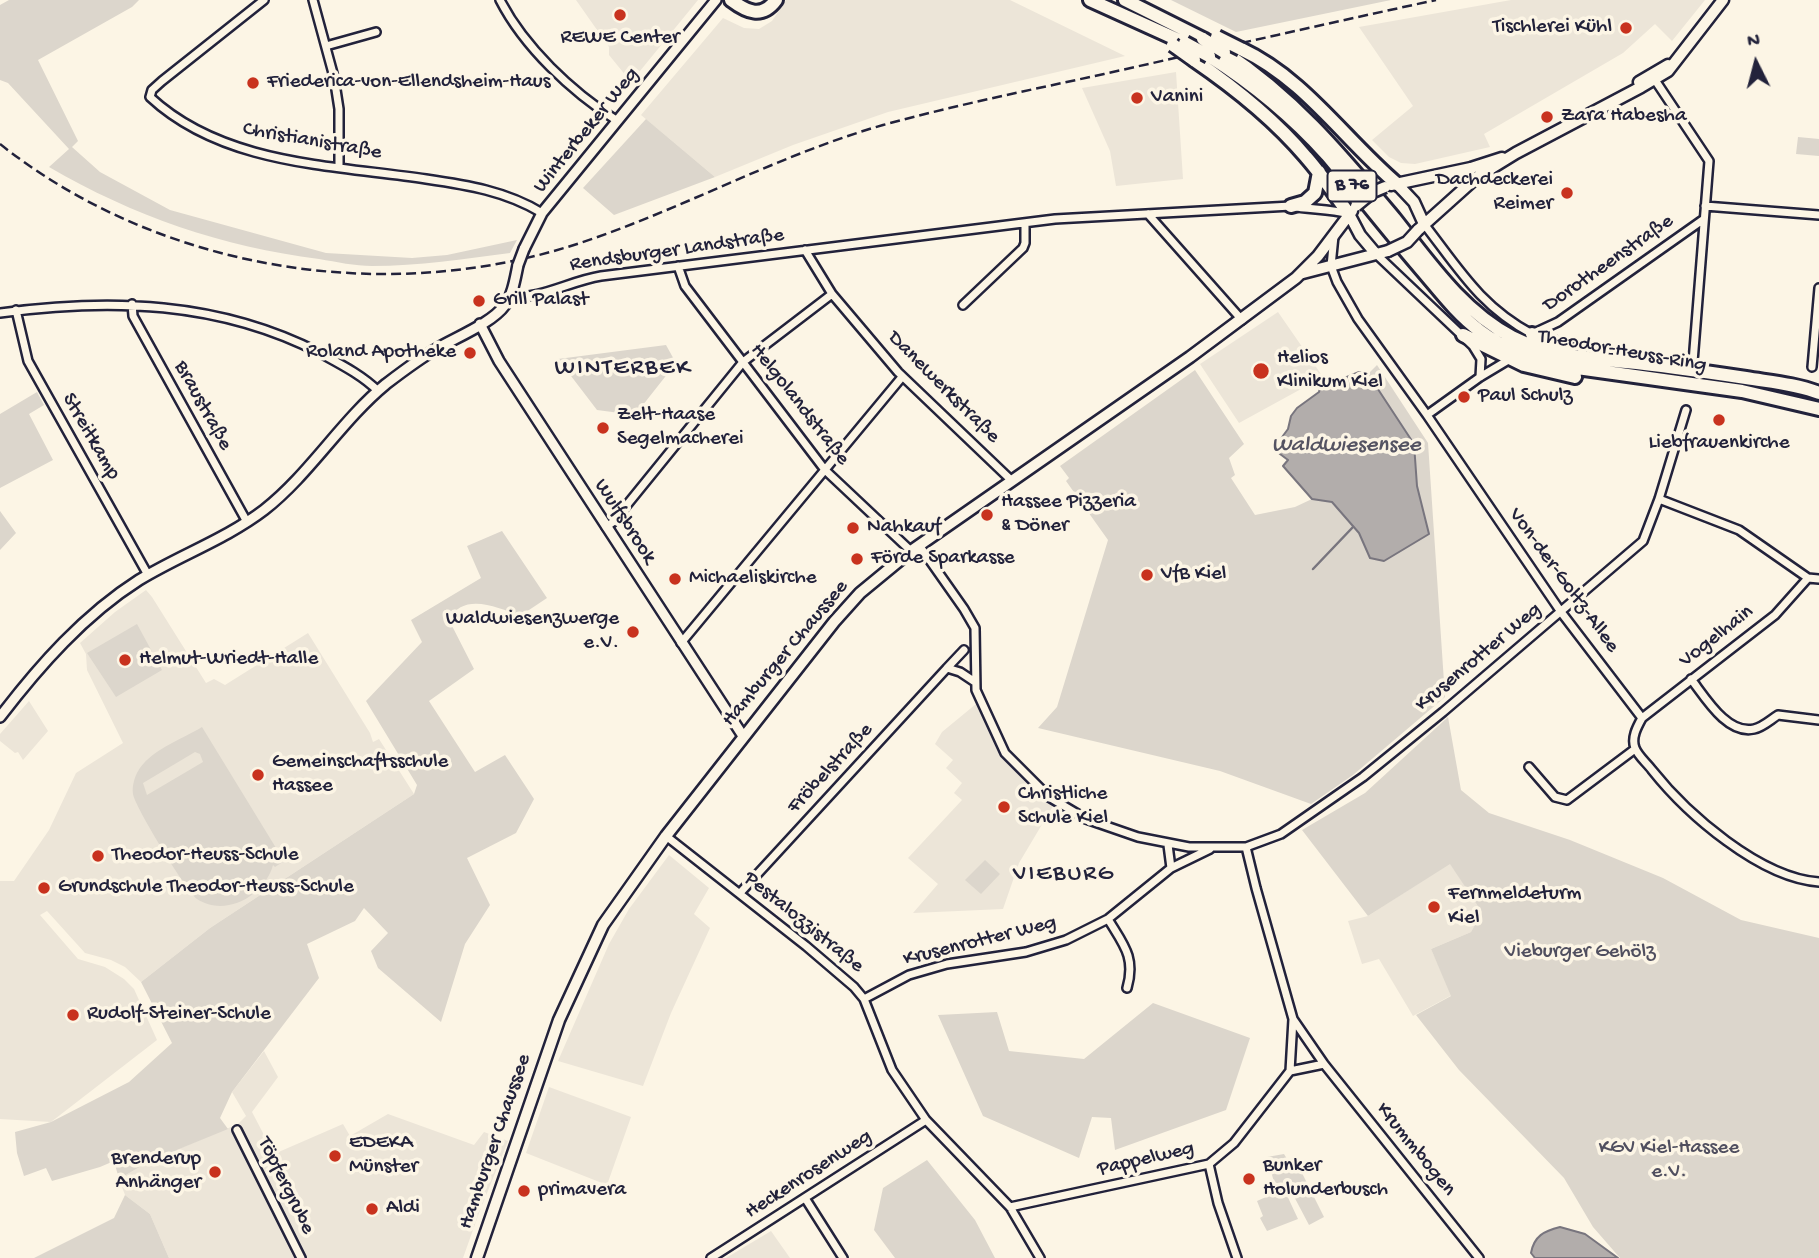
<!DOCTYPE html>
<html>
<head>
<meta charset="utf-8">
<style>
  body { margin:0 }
  #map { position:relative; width:1819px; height:1258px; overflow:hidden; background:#fcf5e5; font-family:"Gochi Hand",sans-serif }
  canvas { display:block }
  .north { position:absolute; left:1721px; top:28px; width:70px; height:70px; -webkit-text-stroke:5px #fcf5e5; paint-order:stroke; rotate:354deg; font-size:19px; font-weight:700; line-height:28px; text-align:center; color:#22223b }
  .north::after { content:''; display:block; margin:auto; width:24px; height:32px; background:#22223b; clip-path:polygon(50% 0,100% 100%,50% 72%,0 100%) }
</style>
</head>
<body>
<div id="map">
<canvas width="1819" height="1258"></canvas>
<div class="north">N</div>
</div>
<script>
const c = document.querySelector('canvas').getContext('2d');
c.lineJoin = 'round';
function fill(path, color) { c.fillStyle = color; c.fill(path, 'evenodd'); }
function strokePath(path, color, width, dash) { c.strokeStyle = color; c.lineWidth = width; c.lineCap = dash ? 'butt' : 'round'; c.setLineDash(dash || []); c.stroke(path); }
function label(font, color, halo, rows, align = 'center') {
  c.font = font + ' "Gochi Hand",sans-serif'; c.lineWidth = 7; c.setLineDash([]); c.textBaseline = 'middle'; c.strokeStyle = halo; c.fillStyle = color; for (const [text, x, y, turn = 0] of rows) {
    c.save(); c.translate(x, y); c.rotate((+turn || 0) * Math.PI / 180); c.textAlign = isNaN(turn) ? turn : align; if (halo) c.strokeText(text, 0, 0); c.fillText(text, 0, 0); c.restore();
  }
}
fill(new Path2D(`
  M576 0H698L631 82 609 55V47Z
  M786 0H1010L1125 56 888 112 793 145 715 177 641 115 723 18 744 28 759 29 772 21Z
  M1511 0H1705L1672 41 1655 24 1623 53 1484 134 1490 147 1415 164 1401 163 1389 157 1372 140 1413 106 1359 27Z
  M1176 72 1183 179 1116 186 1110 151 1082 88Z
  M1278 312 1323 377 1239 423 1200 364Z
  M146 590 152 597 206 683 214 679 225 685 308 633 370 733 373 742 379 739 414 794 210 928 141 982 125 967 111 960 85 953 47 911 40 915 78 959 105 967 124 979 134 989 157 1040 51 1122 0 1119V881H14L49 830 76 773 123 743 87 670 86 654 80 643 115 612Z
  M29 701 48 731 23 760 18 752 15 753 0 741V734Z
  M976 704 1002 757 1037 795 1053 806 1019 863 1003 909 913 913 938 884 908 858 962 800 954 793 962 783 946 768 953 760 935 744 942 732Z
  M669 855 709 888 694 914 710 928 671 1013 643 1086 558 1061 609 944 629 909Z
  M1450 863 1483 912 1471 932 1431 949 1452 995 1413 1016 1379 959 1362 964 1348 921 1368 916Z
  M264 1051 278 1077 252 1112 274 1154 343 1124 350 1136 388 1114 474 1145 484 1132 508 1141 479 1213 463 1258H169L150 1214 125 1195 119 1179 150 1161 238 1124 246 1116 232 1092Z
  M549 1087 631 1117 607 1185 526 1153Z
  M771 1231 790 1258H726Z`), '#ece5d8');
fill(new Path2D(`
  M9 0H139L132 7 38 60 78 141 72 147 100 172 170 210 326 253 412 258 447 255 517 240 510 253C464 259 419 266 372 266 355 266 337 262 319 259 223 247 133 216 49 167L69 149 8 83 0 80V5Z
  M1171 0H1391L1236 32Z
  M646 119 715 177 614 215 583 188Z
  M1798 137 1819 139V156L1796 154Z
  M666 345 676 363 635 415 597 410 558 359Z
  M1377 365 1428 443 1445 697 1353 775 1311 804 1220 771 1038 728 1057 707 1108 540 1066 481 1069 478 1060 466 1195 370 1244 444 1229 458 1235 475 1231 478 1255 515 1295 507 1312 499 1332 502 1359 533 1370 558 1429 534 1417 486 1414 444 1368 374Z
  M37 392 44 405 29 414 53 460 0 488V414Z
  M0 511 16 533 0 550Z
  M502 531 547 598 520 616C497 607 463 592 449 620L474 669 429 701 475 772 505 755 534 799 516 833 467 858 490 905 465 944 441 1022 378 968 371 951 388 933 364 908 355 921 307 944 319 978 232 1092 220 1118 228 1129 150 1161 119 1179 114 1161 100 1167 52 1181 46 1168 24 1176 17 1153 15 1132 51 1122 129 1082 172 1043 141 982 210 928 414 794 417 785 366 701 422 642 411 620 481 578 467 546Z
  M137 624 162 670 116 697 87 653Z
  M1448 717 1461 790 1489 813 1570 840 1663 878 1741 920 1819 938V1258H1620L1593 1227 1564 1178 1459 1070 1416 1015 1451 996 1431 949 1471 932 1482 912 1450 864 1368 916 1302 830 1365 793Z
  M202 727 284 861 275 867 273 865C265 895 226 918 197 899 187 892 135 807 133 794 132 787 134 779 137 773 149 750 181 740 202 727ZM195 752 200 754 203 762 147 795 143 783Z
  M985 860 1000 874 981 894 965 880Z
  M1153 1003 1250 1038 1226 1110 1115 1150 1111 1118 1092 1117 1079 1158 983 1116 938 1015 997 1012 1009 1051 1084 1059Z
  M1284 1154 1292 1167 1298 1165 1324 1217 1309 1225 1289 1187 1274 1182 1267 1157Z
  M927 1160 975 1220 995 1258H895L874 1230 883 1188Z
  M1284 1189 1298 1219 1267 1231 1260 1218 1263 1216 1257 1201Z
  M125 1195 150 1214 169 1258H34L114 1218Z`), '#dcd6cc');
const water = new Path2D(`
  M1359 372 1368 374 1414 444 1417 486 1429 534 1384 561 1370 558 1359 533 1332 502 1312 499 1283 466 1288 460 1276 451 1274 448 1288 429 1291 416 1297 408 1319 392 1320 388Z
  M1560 1227 1585 1234 1618 1258H1535L1531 1253C1534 1236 1544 1231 1560 1227Z`);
fill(water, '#b2adab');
strokePath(water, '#78757e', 2);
strokePath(new Path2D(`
  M1313 569 1353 527`), '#78757e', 2.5);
const minor = new Path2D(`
  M264 0 162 81 152 90 150 97C223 165 332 165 426 179 467 185 506 191 542 213
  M313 0 334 77 339 109V167
  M500 0C524 47 572 92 616 120
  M326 46 376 32
  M1655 80 1709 161 1693 362
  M1705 206 1819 215
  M1148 214 1242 320
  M1424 224C1459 269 1480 306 1532 334L1558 322 1704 219
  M1334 236 1331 266 1337 282 1358 319 1427 415 1561 612 1642 718C1637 727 1631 738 1635 748 1638 756 1647 763 1652 770 1687 814 1760 878 1819 882
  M805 250 832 294 898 372 1011 480
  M1376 254 1473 346 1481 359 1480 377
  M678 266 685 286 825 470 911 551
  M510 297C541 299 570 281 601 276L1055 219 1291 206C1310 210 1330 208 1348 214
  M132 304 133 316 247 522
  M963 305 1023 248 1025 243V223
  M16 310 28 361 148 575
  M0 313C110 298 219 301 320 353 340 364 362 375 378 391
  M1812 367 1819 288
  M1427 415 1480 377 1510 359
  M1659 499 1739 530 1808 578 1819 579
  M606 527 613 522 743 362 832 294
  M919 545 964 609 975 628 976 690 1005 753 1049 797 1086 819 1138 837 1189 847H1246L1281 834 1363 777 1443 712 1643 541 1659 499 1686 410
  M681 643 902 377
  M947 668 964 650
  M1691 679C1705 697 1727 735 1754 729 1763 727 1770 720 1778 715L1819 720
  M1642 718 1775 615 1808 578
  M1529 767 1555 797 1567 800 1635 749
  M666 836 806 946 854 987 864 999 892 1070 926 1120 1010 1207 1040 1258
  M1168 845 1171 868
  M1246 847 1256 888 1293 1019 1324 1064 1479 1258
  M740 893 947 668 960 672 975 682
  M1108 919C1123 944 1136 957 1127 988
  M864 999 909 975 947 964 1026 952 1066 940 1108 919 1171 868 1210 849
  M1290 1071 1324 1064
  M237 1130 301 1258
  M1209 1164 1218 1203 1237 1258
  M805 1198 843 1258
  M1010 1207 1209 1164 1234 1143 1290 1071 1293 1019
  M711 1258 926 1120`);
const tertiary = new Path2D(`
  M524 249 542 213 716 0
  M480 324 499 361 743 736
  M0 717C39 666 84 615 139 580 180 555 226 539 264 510 310 474 341 421 386 384 403 371 420 358 438 348 457 337 492 323 505 305 513 294 515 279 518 265`);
const secondary = new Path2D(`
  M1639 82 1668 65
  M1397 184 1414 202 1424 224
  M1391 185 1471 168 1502 158
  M1349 214 1360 235 1376 254
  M1418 230 1477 177 1516 153 1641 87 1668 71 1723 0
  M1303 273 1388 251
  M477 1258 559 1020 603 925 666 836 834 622 860 593 911 551 1190 357 1296 278 1318 256 1352 211`);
const trunk = new Path2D(`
  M731 0C747 12 762 19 776 0
  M1090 0 1185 43
  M1125 0 1203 39
  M1241 49C1305 79 1344 139 1397 184
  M1224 52C1294 98 1341 155 1394 218 1429 262 1462 311 1512 337 1547 355 1587 358 1626 362 1666 366 1706 372 1746 378 1770 382 1796 384 1819 393
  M1209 56C1253 84 1292 116 1327 155 1359 193 1389 232 1422 270 1440 291 1457 314 1480 331 1505 350 1534 359 1563 366L1742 391 1819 409
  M1194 60C1235 88 1274 119 1306 157 1322 175 1335 195 1349 214
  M1291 206 1305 202 1315 193 1319 172
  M1532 334 1569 349
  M1463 335 1524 365 1575 377`);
strokePath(minor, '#22223b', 12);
strokePath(tertiary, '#22223b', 14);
strokePath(secondary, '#22223b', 15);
strokePath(trunk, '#22223b', 18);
strokePath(minor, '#fcf5e5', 7);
strokePath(tertiary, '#fcf5e5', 9);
strokePath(secondary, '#fcf5e5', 10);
strokePath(trunk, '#fcf5e5', 12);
strokePath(new Path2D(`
  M0 144C160 271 387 307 580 243 683 209 778 155 883 125 956 105 1030 90 1104 74 1215 49 1325 24 1436 0`), '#22223b', 2.5, [10, 5]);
const tertiaryBridge = new Path2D(`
  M518 265 524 249`);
const secondaryBridge = new Path2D(`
  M1356 206 1373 192 1385 187
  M1388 251 1407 242 1418 230`);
const trunkBridge = new Path2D(`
  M1217 37 1241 49
  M1203 39 1224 52
  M1185 43 1209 56
  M1173 45 1194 60`);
strokePath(tertiaryBridge, '#22223b', 14, []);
strokePath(secondaryBridge, '#22223b', 15, []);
strokePath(trunkBridge, '#22223b', 18, []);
strokePath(tertiaryBridge, '#fcf5e5', 9);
strokePath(secondaryBridge, '#fcf5e5', 10);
strokePath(trunkBridge, '#fcf5e5', 12);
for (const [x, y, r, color] of [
  [620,15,7,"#c8321e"],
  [1626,28,7,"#c8321e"],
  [253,83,7,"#c8321e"],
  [1137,98,7,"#c8321e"],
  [1547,117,7,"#c8321e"],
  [1567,193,7,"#c8321e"],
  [479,301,7,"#c8321e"],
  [470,353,7,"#c8321e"],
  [1261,371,9,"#c8321e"],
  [1464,397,7,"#c8321e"],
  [1719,420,7,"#c8321e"],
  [603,428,7,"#c8321e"],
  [987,515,7,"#c8321e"],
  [853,528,7,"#c8321e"],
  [857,559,7,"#c8321e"],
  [1147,575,7,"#c8321e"],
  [675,579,7,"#c8321e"],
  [633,632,7,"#c8321e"],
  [125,660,7,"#c8321e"],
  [258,775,7,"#c8321e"],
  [1004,807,7,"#c8321e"],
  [98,856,7,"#c8321e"],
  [44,888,7,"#c8321e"],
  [1434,907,7,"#c8321e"],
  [73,1015,7,"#c8321e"],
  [335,1156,7,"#c8321e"],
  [215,1172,7,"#c8321e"],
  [1249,1179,7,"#c8321e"],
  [524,1191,7,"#c8321e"],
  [372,1209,7,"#c8321e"]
]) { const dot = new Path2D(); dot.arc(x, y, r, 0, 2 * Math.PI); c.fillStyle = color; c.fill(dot); strokePath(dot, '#fcf5e5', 2.5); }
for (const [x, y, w] of [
  [1352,186,49]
]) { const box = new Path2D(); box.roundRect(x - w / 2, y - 15.5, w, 31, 5); c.fillStyle = '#fcf5e5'; c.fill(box); strokePath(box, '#22223b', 2); }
label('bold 19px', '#22223b', null, [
  ["B 76",1352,186]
]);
label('21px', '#22223b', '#fcf5e5', [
  ["Tischlerei Kühl",1612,28,"right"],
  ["REWE Center",620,39,"center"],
  ["Friederica-von-Ellendsheim-Haus",267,83],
  ["Vanini",1151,98],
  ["Zara Habesha",1561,117],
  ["Dachdeckerei",1553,181,"right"],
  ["Reimer",1553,205,"right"],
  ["Grill Palast",493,301],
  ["Roland Apotheke",456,353,"right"],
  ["Helios",1277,359],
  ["Klinikum Kiel",1277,383],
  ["Paul Schulz",1478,397],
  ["Zelt-Haase",617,416],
  ["Segelmacherei",617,440],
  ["Liebfrauenkirche",1719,444,"center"],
  ["Hassee Pizzeria",1001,503],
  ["& Döner",1001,527],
  ["Nahkauf",867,528],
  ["Förde Sparkasse",871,559],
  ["VfB Kiel",1161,575],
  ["Michaeliskirche",689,579],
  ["Waldwiesenzwerge",619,620,"right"],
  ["e.V.",619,644,"right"],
  ["Helmut-Wriedt-Halle",139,660],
  ["Gemeinschaftsschule",272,763],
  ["Hassee",272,787],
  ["Christliche",1018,795],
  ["Schule Kiel",1018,819],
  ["Theodor-Heuss-Schule",112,856],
  ["Grundschule Theodor-Heuss-Schule",58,888],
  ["Fernmeldeturm",1448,895],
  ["Kiel",1448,919],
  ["Rudolf-Steiner-Schule",87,1015],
  ["EDEKA",349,1144],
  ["Münster",349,1168],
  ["Brenderup",201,1160,"right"],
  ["Anhänger",201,1184,"right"],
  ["Bunker",1263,1167],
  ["Holunderbusch",1263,1191],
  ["primavera",538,1191],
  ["Aldi",386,1209]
], 'left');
label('21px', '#22223b', '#fcf5e5', [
  ["Winterbeker Weg",587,131,-51],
  ["Christianistraße",312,142,10],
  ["Rendsburger Landstraße",677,251,-8],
  ["Dorotheenstraße",1609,264,-35],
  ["Theodor-Heuss-Ring",1622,352,10],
  ["Danewerkstraße",943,388,45],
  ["Helgolandstraße",799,405,52],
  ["Braustraße",202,406,61],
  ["Streitkamp",90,437,60],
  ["Wulfsbrook",624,522,57],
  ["Von-der-Goltz-Allee",1563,581,54],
  ["Vogelhain",1717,637,-38],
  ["Hamburger Chaussee",786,654,-50],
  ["Krusenrotter Weg",1479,658,-40],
  ["Fröbelstraße",831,769,-47],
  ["Pestalozzistraße",803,923,39],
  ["Krusenrotter Weg",980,942,-14],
  ["Hamburger Chaussee",496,1142,-71],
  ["Krummbogen",1415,1150,51],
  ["Pappelweg",1146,1160,-13],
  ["Heckenrosenweg",809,1175,-33],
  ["Töpfergrube",285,1186,64]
]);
label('21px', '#504f5f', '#fcf5e5', [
  ["Vieburger Gehölz",1580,953],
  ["KGV Kiel-Hassee",1669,1149],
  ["e.V.",1669,1173]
]);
label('italic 23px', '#545362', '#fcf5e5', [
  ["Waldwiesensee",1346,446]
]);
c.letterSpacing = '2px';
label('24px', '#22223b', '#fcf5e5', [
  ["WINTERBEK",623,369],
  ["VIEBURG",1064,875]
]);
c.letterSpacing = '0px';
</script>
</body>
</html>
